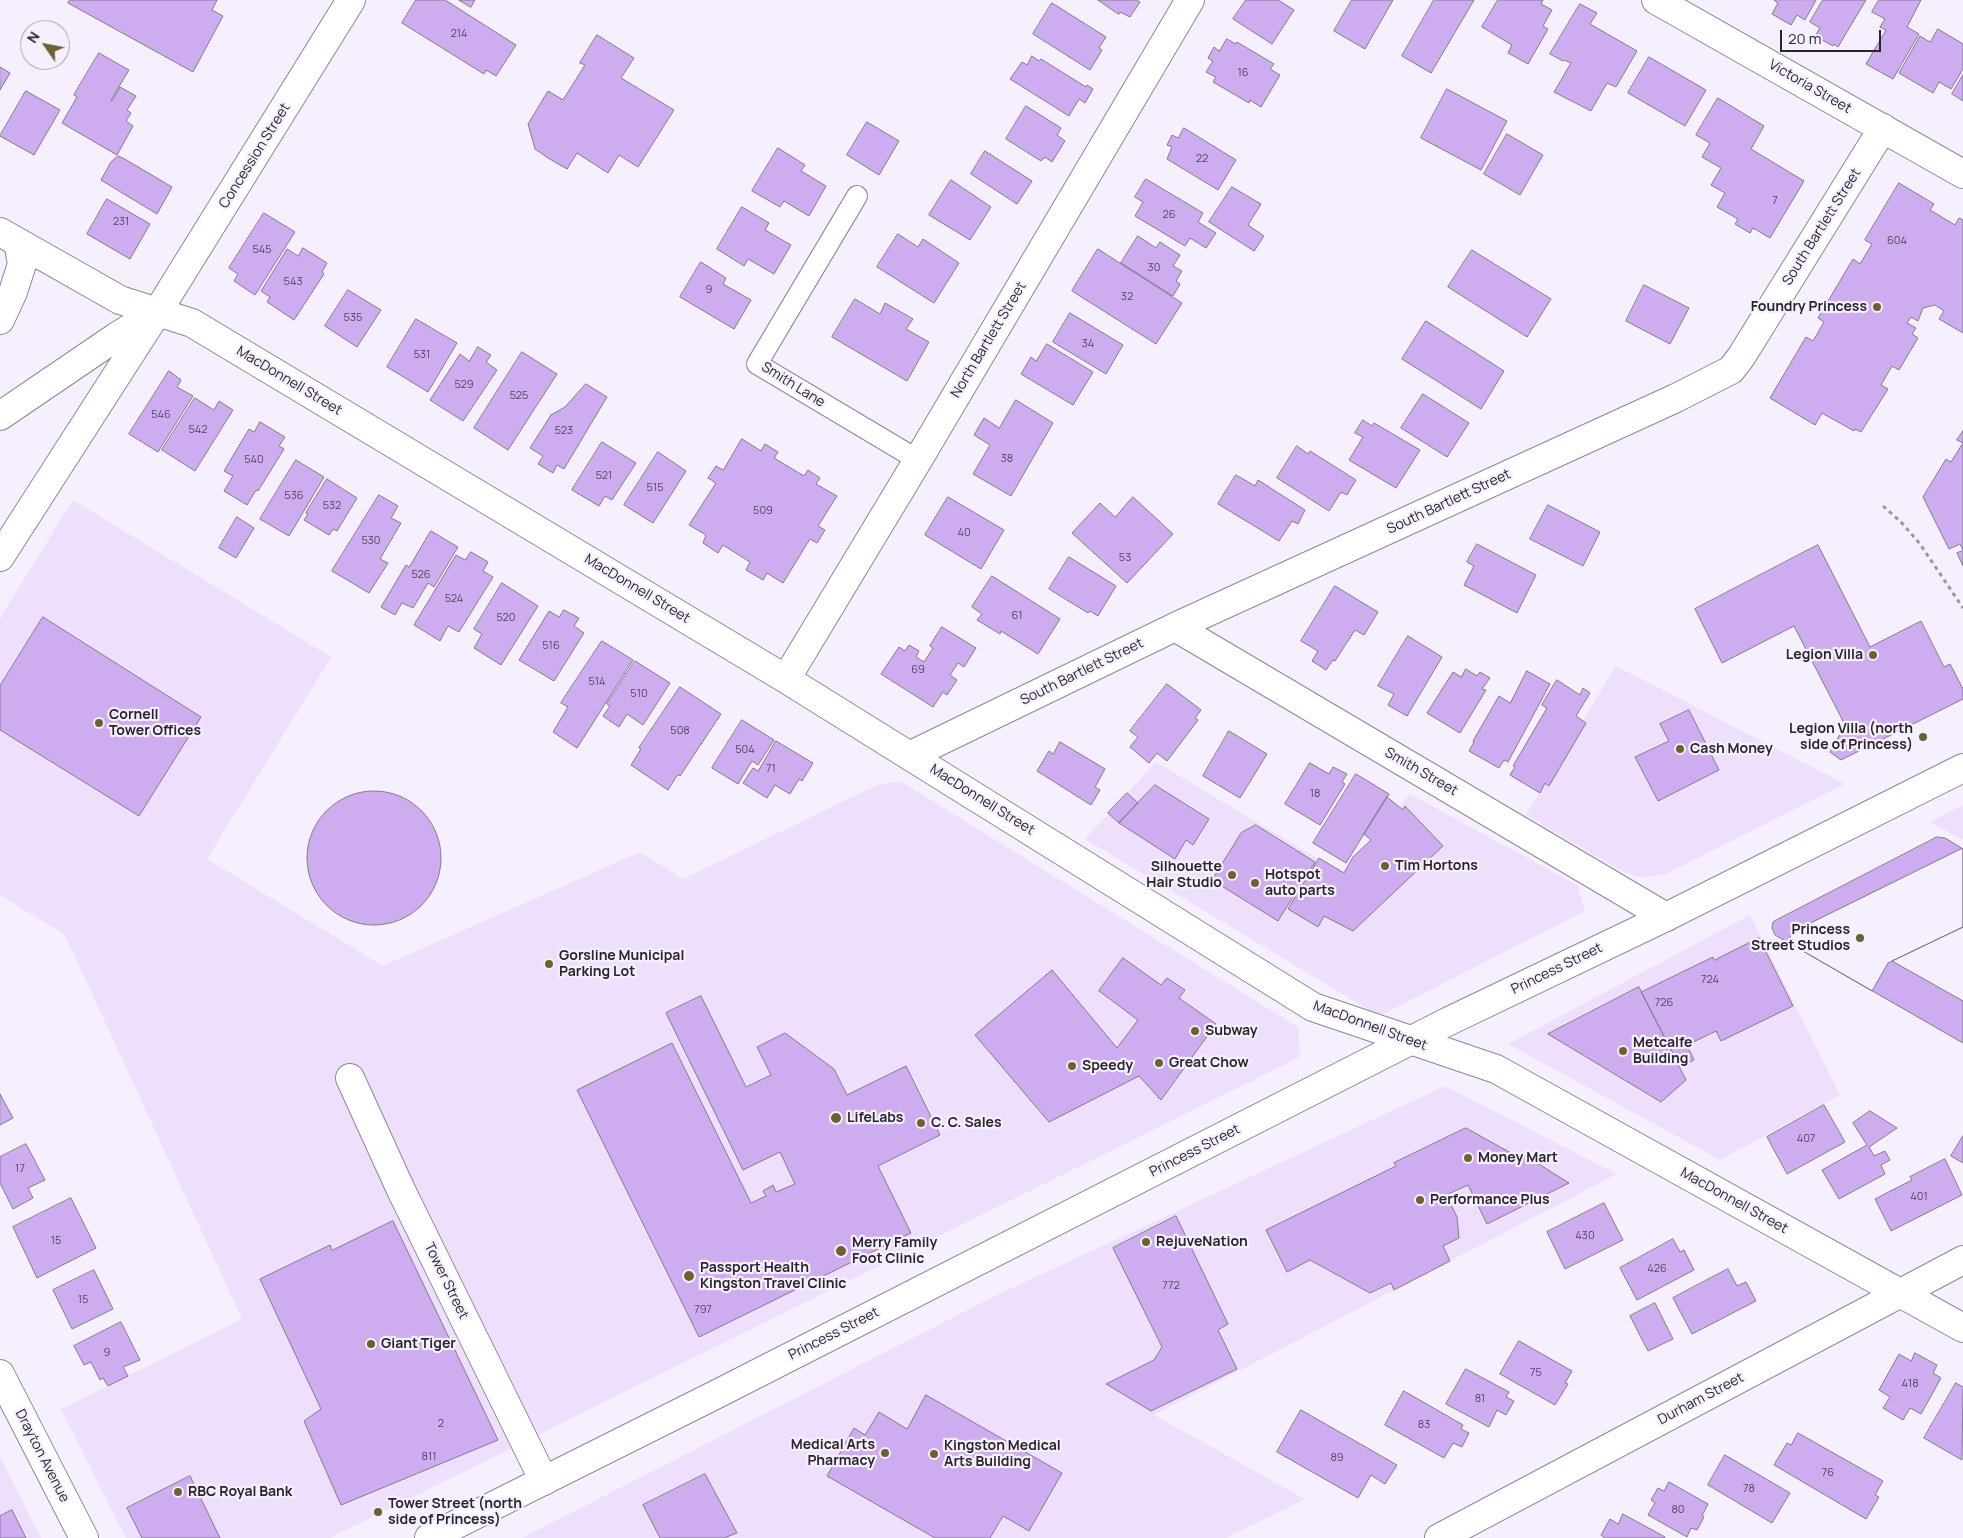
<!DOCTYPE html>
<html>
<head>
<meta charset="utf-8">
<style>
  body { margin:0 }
  #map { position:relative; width:1963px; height:1538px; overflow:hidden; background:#f6effd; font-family:Manrope,sans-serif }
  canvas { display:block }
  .north { position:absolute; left:20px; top:20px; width:50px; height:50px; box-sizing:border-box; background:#f6effd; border:1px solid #a49eaa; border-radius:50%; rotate:303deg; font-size:14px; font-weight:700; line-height:20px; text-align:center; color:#29252d }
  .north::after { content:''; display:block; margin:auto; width:18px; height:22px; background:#6a622f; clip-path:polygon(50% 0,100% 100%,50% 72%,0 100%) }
  .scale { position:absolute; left:1780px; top:30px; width:101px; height:22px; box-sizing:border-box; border:2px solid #29252d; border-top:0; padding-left:6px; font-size:15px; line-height:18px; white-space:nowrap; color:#29252d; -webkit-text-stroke:4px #f6effd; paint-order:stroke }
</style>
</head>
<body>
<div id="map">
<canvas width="1963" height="1538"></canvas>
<div class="north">N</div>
<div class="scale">20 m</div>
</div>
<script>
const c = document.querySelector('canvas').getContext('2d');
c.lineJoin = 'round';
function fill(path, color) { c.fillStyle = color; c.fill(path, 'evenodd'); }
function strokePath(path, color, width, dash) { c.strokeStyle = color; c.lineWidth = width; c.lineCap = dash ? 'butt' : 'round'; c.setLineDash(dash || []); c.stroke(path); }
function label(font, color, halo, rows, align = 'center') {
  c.font = font + ' Manrope,sans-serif'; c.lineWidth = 4.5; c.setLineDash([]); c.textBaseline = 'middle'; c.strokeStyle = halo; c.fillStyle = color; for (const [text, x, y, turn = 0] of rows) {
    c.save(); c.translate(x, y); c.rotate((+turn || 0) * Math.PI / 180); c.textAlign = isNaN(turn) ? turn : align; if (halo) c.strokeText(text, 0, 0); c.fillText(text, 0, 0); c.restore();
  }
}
fill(new Path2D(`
  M73 500 331 657 207 859 383 966 640 852 683 879 877 785 900 781 1298 1027 1300 1057 330 1538H126L61 1409 242 1319 65 935 0 895V618Z
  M1616 666 1845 784 1664 875 1640 877 1621 871 1526 815Z
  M1156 762 1342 873 1410 794 1577 885 1585 911 1379 1016 1085 839Z
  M1963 805V840L1930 822Z
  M1750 915 1840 1095 1720 1160 1508 1044Z
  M1445 1086 1617 1174 1154 1415 1305 1499 1226 1538H522L997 1295Z
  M0 1457 41 1538H0Z`), '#eee0fd');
const building = new Path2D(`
  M70 0H217L212 10 223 16 193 72 68 3Z
  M416 0H445L516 45 496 76 486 70 484 74 402 23Z
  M459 0H475L471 7Z
  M1098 0H1136L1140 2 1130 17 1120 12 1119 14Z
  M1246 0H1278L1294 10 1272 44 1233 19Z
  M1352 0H1393L1365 49 1334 31Z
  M1434 0H1474L1431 73 1402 56Z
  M1498 0H1543L1541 4 1552 10 1543 26 1548 29 1528 64 1508 53 1512 45 1482 27Z
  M1816 0 1805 20 1797 15 1791 25 1772 14 1778 3 1774 0Z
  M1823 0H1866L1838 47 1834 44 1833 46 1815 36 1820 28 1810 22Z
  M1879 0H1921L1907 27 1919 34 1893 79 1866 64 1886 30 1880 27 1885 19 1872 12Z
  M1052 3 1106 37 1099 48 1102 50 1090 70 1033 34Z
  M1580 4 1597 13 1590 24 1637 51 1616 87 1607 83 1591 111 1554 92 1571 63 1564 60 1563 61 1550 54Z
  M1938 29 1963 44V69L1951 89 1939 82 1933 93 1899 73 1920 36 1930 42Z
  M597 35 634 58 621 78 674 110 638 167 619 155 608 173 577 153 567 169 548 158 535 149 528 124 548 91 563 100 585 65 580 63Z
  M1227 39 1236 44 1237 42 1274 64 1270 69 1280 75 1261 107 1250 100 1249 103 1213 82 1216 77 1206 72 1213 61 1208 58 1214 47 1219 51Z
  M99 53 129 70 111 100 112 101 120 87 136 96 127 110 131 113 126 121 133 126 117 155 62 123 77 97 74 95Z
  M1032 56 1039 61 1041 59 1086 87 1087 85 1093 89 1085 103 1079 99 1069 116 1010 79 1022 62 1027 65Z
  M1649 57 1706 90 1685 126 1628 93Z
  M0 67 10 73 0 90Z
  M1963 75V101L1952 94Z
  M1447 89 1507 121 1481 170 1421 138Z
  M26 91 60 110 34 155 0 136Z
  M1718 98 1764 126 1751 149 1804 181 1770 238 1753 228 1750 233 1735 224 1738 219 1717 207 1725 193 1711 185 1721 168 1702 157 1710 143 1696 135Z
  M1026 106 1061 128 1057 135 1065 141 1052 162 1045 157 1041 161 1006 139Z
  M867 122 899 141 879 175 847 155Z
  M1184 128 1236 160 1218 190 1167 159 1172 147 1167 145 1172 135 1178 138Z
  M1507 134 1543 155 1520 195 1484 174Z
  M778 148 805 165 801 171 826 186 809 216 784 201 780 207 752 191Z
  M985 151 1032 181 1017 204 971 174Z
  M118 156 123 158 172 187 157 214 101 180 111 162Z
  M1146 179 1203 213 1198 222 1216 233 1206 248 1190 238 1185 246 1135 216 1143 202 1135 197Z
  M951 180 991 207 970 240 929 215Z
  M1899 183 1934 204 1930 210 1955 225 1959 218 1963 220V333L1939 319 1944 311 1935 305 1923 308 1918 321 1911 317 1907 323 1916 328 1912 334 1918 338 1899 370 1892 366 1881 385 1888 389 1861 432 1855 429 1854 431 1822 413 1815 425 1770 398 1806 337 1813 341 1824 322 1818 318 1853 259 1860 264 1872 244 1865 240Z
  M1232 187 1261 204 1248 225 1264 236 1254 251 1209 222Z
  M107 199 150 224 130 259 87 234Z
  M742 207 769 223 765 230 791 245 774 274 748 259 744 266 717 249Z
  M264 213 295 232 255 295 234 281 238 274 229 268Z
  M898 234 918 247 923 239 959 263 934 303 877 267Z
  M1138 236 1156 248 1160 242 1180 255 1173 266 1182 271 1176 281 1180 284 1173 296 1121 263Z
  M303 248 327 263 322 272 324 274 294 320 267 302 270 297 261 291 287 249 298 256Z
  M1098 249 1182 303 1156 344 1072 291Z
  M1472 250 1551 299 1527 337 1448 287Z
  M701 262 726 278 723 284 751 300 734 329 680 297Z
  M1644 285 1689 308 1670 344 1626 321Z
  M348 290 381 310 357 347 325 326Z
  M855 299 880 314 885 303 908 316 913 319 906 329 929 342 907 381 832 337Z
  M1070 313 1123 345 1106 374 1053 342Z
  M416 319 457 343 428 392 387 367Z
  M1426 321 1504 371 1481 409 1402 359Z
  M1047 344 1093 372 1073 405 1021 374 1031 357 1036 361Z
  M478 347 491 355 486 362 497 370 463 421 430 400 460 354 469 361Z
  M522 352 557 374 508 450 474 428Z
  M169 371 181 380 177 387 193 396 158 452 129 434Z
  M586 384 607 397 564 469 557 465 553 473 538 464 543 456 530 448 551 415 565 407Z
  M1423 394 1469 423 1447 457 1401 428Z
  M195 398 214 410 219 401 233 410 195 471 162 450Z
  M1016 400 1053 423 1011 496 973 474 990 445 974 435 984 418 999 428Z
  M1363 420 1372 426 1374 423 1420 450 1396 488 1349 460 1363 437 1355 433Z
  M260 422 285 437 279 446 284 449 258 491 256 490 247 505 224 491 233 476 224 471 249 429 254 432Z
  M1963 431V550L1960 544 1949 549 1923 497 1946 459 1951 462 1963 443 1957 440Z
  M742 439 761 451 765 444 778 452 774 458 804 476 808 470 820 478 816 484 837 496 818 526 825 530 817 543 810 539 783 583 767 573 763 580 746 570 750 562 723 545 718 553 703 543 706 535 689 525 716 483 708 478 716 466 723 470Z
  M602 442 636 463 612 500 605 496 599 506 572 490Z
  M1297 446 1308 454 1310 451 1356 480 1347 495 1341 492 1329 511 1277 478Z
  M658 452 686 471 653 523 624 505Z
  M296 460 324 477 289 536 260 519Z
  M1236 475 1255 486 1258 480 1305 510 1298 524 1292 521 1279 541 1218 504Z
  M327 479 357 498 337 531 333 529 329 535 304 520 308 514 306 513Z
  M379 495 398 506 391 518 401 523 380 559 388 563 369 593 332 571Z
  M948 497 1004 530 981 569 925 535Z
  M1133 497 1173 534 1127 583 1072 533 1100 503 1115 517Z
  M1548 505 1600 532 1583 566 1530 539Z
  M237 517 254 528 236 558 219 548Z
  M431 531 458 547 434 587 428 583 413 608 402 603 395 615 381 607 406 565 409 567Z
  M1477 544 1536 575 1517 613 1464 585 1474 566 1467 562Z
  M1818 545 1870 647 1921 621 1944 667 1950 664 1963 689V699L1841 760 1830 752 1845 725 1794 626 1722 663 1695 609Z
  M1963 551V566L1957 553Z
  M471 552 488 562 483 571 493 577 459 632 448 626 440 641 414 625 456 555 465 560Z
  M1069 557 1116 586 1098 616 1090 611 1088 613 1049 589Z
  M992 576 1060 619 1038 654 1001 631 1000 634 977 620 982 614 972 607Z
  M502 583 538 606 501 665 474 648 482 634 474 629Z
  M1335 586 1378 612 1364 635 1355 630 1335 661 1333 660 1326 670 1312 661 1318 651 1301 641Z
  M564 610 579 618 574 626 584 633 554 681 519 660 549 611 559 617Z
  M43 617 201 717 139 816 0 730V686Z
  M942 627 976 648 964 667 958 663 950 675 957 680 947 695 943 692 933 707 881 674 899 647 905 651 909 645 919 651 916 657 924 662 933 648 930 646Z
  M1408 636 1442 657 1407 716 1388 705 1394 694 1378 686Z
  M602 641 633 660 577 748 553 732 568 707 561 703Z
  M635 661 670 683 643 725 627 714 619 727 603 716 610 706 607 704Z
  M1466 669 1477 676 1480 672 1490 678 1482 689 1486 690 1460 733 1427 713 1453 672 1461 677Z
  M1527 671 1550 684 1508 762 1504 760 1499 768 1469 751 1474 742 1473 741 1499 696 1510 703Z
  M1557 680 1580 695 1583 688 1590 693 1576 716 1586 723 1549 786 1545 783 1540 793 1510 775 1515 767 1513 766 1547 708 1542 705Z
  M1167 684 1201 710 1195 718 1198 720 1167 761 1157 753 1149 763 1130 747 1138 737 1130 731Z
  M680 687 721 714 680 776 678 774 668 790 631 765 641 749 639 748Z
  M1689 710 1719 770 1658 801 1635 757 1669 741 1660 724Z
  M742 720 774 740 758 765 752 761 738 784 712 768Z
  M1229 731 1267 754 1240 798 1203 776Z
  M776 741 813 763 802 781 799 779 790 794 775 785 767 798 743 783 753 768 758 771Z
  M1060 742 1105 769 1095 787 1100 790 1091 805 1037 771 1049 751 1053 754Z
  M1310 763 1329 774 1333 767 1347 774 1342 782 1345 784 1320 825 1285 804Z
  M1356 774 1389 794 1346 863 1313 843Z
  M1155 785 1209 819 1193 845 1186 840 1175 859 1119 823Z
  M307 858a67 67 0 1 1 134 0a67 67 0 1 1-134 0Z
  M1127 793 1138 803 1119 823 1108 813Z
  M1387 797 1403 810 1405 806 1443 846 1353 931 1324 916 1318 927 1288 909 1319 858 1344 873 1353 857 1371 840 1364 834Z
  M1256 825 1315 862 1278 921 1212 880 1241 833Z
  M1937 837 1945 838 1963 849V927L1892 961 1963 1001V1043L1775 935 1772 928 1773 922Z
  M1961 849H1963V927L1888 963 1872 991 1789 943 1791 933Z
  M1759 938 1793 1006 1721 1041 1716 1031 1687 1045 1694 1060 1680 1067 1641 992 1713 957 1714 960Z
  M1123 958 1161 985 1167 978 1185 990 1179 998 1216 1024 1161 1100 1139 1076 1049 1122 975 1035 1052 970 1117 1048 1138 1020 1099 991Z
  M1639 987 1686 1080 1661 1102 1548 1034Z
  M701 996 746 1087 771 1075 757 1047 785 1033 834 1069 847 1095 906 1066 940 1135 878 1166 911 1233 699 1337 577 1090 672 1043 751 1203 766 1196 763 1191 773 1185 776 1192 795 1184 780 1152 743 1170 666 1013Z
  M0 1094 13 1118 0 1125Z
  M1824 1105 1845 1142 1787 1174 1767 1137Z
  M1870 1111 1897 1128 1869 1147 1874 1156 1885 1151 1890 1160 1881 1165 1885 1174 1839 1199 1822 1170 1867 1145 1853 1123Z
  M1466 1128 1520 1158 1530 1154 1534 1161 1569 1183 1487 1224 1468 1185 1446 1195 1457 1217 1459 1238 1443 1246 1450 1261 1394 1290 1391 1283 1370 1293 1310 1260 1287 1272 1266 1230 1396 1166 1394 1163Z
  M1963 1136V1163L1951 1156Z
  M26 1144 45 1180 28 1188 33 1198 13 1209 0 1183V1157Z
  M1945 1159 1962 1195 1891 1231 1875 1199 1912 1180 1910 1177Z
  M71 1198 96 1248 37 1278 13 1227Z
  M1604 1203 1623 1240 1565 1269 1547 1232Z
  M1176 1216 1228 1324 1218 1330 1237 1369 1151 1411 1106 1384 1154 1360 1162 1347 1113 1248Z
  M393 1221 498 1440 341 1505 304 1421 321 1409 260 1279 330 1245 332 1250Z
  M1673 1239 1680 1252 1684 1250 1694 1270 1637 1300 1620 1268Z
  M1728 1269 1737 1286 1746 1282 1756 1301 1692 1334 1673 1298Z
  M94 1270 113 1309 72 1329 53 1290Z
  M1655 1303 1673 1339 1648 1351 1630 1316Z
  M121 1322 140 1360 123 1367 128 1376 108 1386 103 1378 100 1380 91 1362 84 1365 74 1346Z
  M1519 1341 1572 1371 1565 1383 1568 1384 1555 1405 1500 1374Z
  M1915 1353 1937 1365 1933 1373 1941 1378 1921 1414 1910 1408 1903 1420 1883 1408 1890 1397 1879 1390 1899 1354 1911 1361Z
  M1466 1369 1509 1392 1506 1397 1514 1401 1506 1415 1497 1410 1489 1427 1446 1404Z
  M1956 1383 1963 1387 1962 1460 1924 1438Z
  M1404 1391 1463 1425 1461 1429 1469 1433 1462 1447 1453 1443 1444 1458 1385 1425Z
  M926 1395 1062 1473 1029 1531 1003 1516 990 1538H935L827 1476 854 1428 865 1435 879 1412 907 1429Z
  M1301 1410 1397 1465 1385 1484 1371 1475 1358 1498 1277 1452Z
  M1798 1433 1883 1481 1875 1495 1879 1497 1866 1519 1774 1465 1787 1443 1791 1445Z
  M1725 1455 1790 1493 1772 1523 1708 1485Z
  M705 1474 737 1533 724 1538H660L643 1505Z
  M190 1476 220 1538H142L127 1508Z
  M1669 1482 1708 1504 1702 1516 1704 1517 1697 1530 1691 1528 1687 1537 1648 1515 1655 1503 1651 1500 1658 1488 1664 1491Z
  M12 1510 26 1538H0V1516Z
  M1623 1514 1665 1537V1538H1605L1601 1535 1610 1519 1618 1524Z`);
fill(building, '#cdacef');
strokePath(building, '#847b8f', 1);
const lane = new Path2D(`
  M857 196 757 364 918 460`);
const street = new Path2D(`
  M0 232 120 300 192 323 786 679 1313 1007 1496 1069 1963 1328
  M0 320 13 292 22 264 18 242
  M1175 627 1666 917
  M786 679 918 460 1190 0
  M911 755 1175 627 1676 398 1731 370 1741 357 1883 128
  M350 1078 401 1190 544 1481
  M0 1374 84 1538
  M1439 1538 1963 1260`);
const secondary = new Path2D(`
  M1656 0 1963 174
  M0 416 116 337 153 314
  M0 557 158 311 351 0
  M429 1538 715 1395 1449 1021 1666 917 1963 768`);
strokePath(lane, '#8e8599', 22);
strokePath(street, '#8e8599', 30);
strokePath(secondary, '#8e8599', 30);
strokePath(new Path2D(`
  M1883 506 1901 522 1920 544 1963 608`), '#9d97a2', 3, [4, 4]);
strokePath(lane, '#fff', 20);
strokePath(street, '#fff', 28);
strokePath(secondary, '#fff', 28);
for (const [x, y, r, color] of [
  [1877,307,5,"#6a622f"],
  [1873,655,5,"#6a622f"],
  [99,723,5,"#6a622f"],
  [1923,737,5,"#6a622f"],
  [1680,749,5,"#6a622f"],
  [1385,866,5,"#6a622f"],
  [1232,875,5,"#6a622f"],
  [1255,883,5,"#6a622f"],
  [1860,938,5,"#6a622f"],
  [549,964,5,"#6a622f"],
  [1195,1031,5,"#6a622f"],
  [1623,1051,5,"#6a622f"],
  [1159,1063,5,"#6a622f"],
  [1072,1066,5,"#6a622f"],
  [836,1118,6,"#6a622f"],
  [921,1123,5,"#6a622f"],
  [1468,1158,5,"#6a622f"],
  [1420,1200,5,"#6a622f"],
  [1146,1242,5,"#6a622f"],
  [841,1251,6,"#6a622f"],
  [689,1276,6,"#6a622f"],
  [371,1344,5,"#6a622f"],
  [885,1453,5,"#6a622f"],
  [934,1454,5,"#6a622f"],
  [178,1492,5,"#6a622f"],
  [378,1512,5,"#6a622f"]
]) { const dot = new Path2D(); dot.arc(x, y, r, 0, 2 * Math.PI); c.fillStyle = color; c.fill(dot); strokePath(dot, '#f6effd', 2); }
label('11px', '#52475e', null, [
  ["214",459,34],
  ["16",1243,73],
  ["22",1202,159],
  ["7",1775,201],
  ["26",1169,215],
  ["231",121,222],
  ["604",1897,241],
  ["545",262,250],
  ["30",1154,268],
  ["543",293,282],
  ["9",709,290],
  ["32",1127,297],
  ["535",353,318],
  ["34",1088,344],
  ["531",422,355],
  ["529",464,385],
  ["525",519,396],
  ["546",161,415],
  ["542",198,430],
  ["523",564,431],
  ["38",1007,459],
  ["540",254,460],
  ["521",604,476],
  ["515",655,488],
  ["536",294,496],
  ["532",332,506],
  ["509",763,511],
  ["40",964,533],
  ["530",371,541],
  ["53",1125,558],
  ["526",421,575],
  ["524",454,599],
  ["61",1017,616],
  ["520",506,618],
  ["516",551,646],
  ["69",918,670],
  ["514",597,682],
  ["510",639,694],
  ["508",680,731],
  ["504",745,750],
  ["71",771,769],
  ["18",1315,794],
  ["724",1710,980],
  ["726",1664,1003],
  ["407",1806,1139],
  ["17",20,1169],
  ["401",1919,1197],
  ["430",1585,1236],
  ["15",56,1241],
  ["426",1657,1269],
  ["772",1171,1286],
  ["15",83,1300],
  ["797",703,1310],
  ["9",107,1353],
  ["75",1536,1373],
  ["418",1910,1384],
  ["81",1480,1399],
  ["2",441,1424],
  ["83",1424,1425],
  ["811",429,1457],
  ["89",1337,1458],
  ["76",1828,1473],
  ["78",1749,1489],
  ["80",1678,1510]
]);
label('14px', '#29252d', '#f6effd', [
  ["Victoria Street",1810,87,30],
  ["Concession Street",255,156,-58],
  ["South Bartlett Street",1822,227,-58],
  ["North Bartlett Street",989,340,-59],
  ["MacDonnell Street",289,381,31],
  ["Smith Lane",793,385,32],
  ["South Bartlett Street",1449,502,-25],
  ["MacDonnell Street",637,589,31],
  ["South Bartlett Street",1082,672,-26],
  ["Smith Street",1421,772,30],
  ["MacDonnell Street",982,800,32],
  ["Princess Street",1557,969,-26],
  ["MacDonnell Street",1370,1026,20],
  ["Princess Street",1195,1151,-27],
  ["MacDonnell Street",1734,1201,29],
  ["Tower Street",446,1281,64],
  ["Princess Street",834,1334,-27],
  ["Durham Street",1701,1399,-28],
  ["Drayton Avenue",42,1456,63]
]);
label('bold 14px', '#29252d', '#f6effd', [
  ["Foundry Princess",1867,307,"right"],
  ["Legion Villa",1863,655,"right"],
  ["Cornell",109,715],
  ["Tower Offices",109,731],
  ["Legion Villa (north",1913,729,"right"],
  ["side of Princess)",1913,745,"right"],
  ["Cash Money",1690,749],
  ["Tim Hortons",1395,866],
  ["Silhouette",1222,867,"right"],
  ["Hair Studio",1222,883,"right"],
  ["Hotspot",1265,875],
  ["auto parts",1265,891],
  ["Princess",1850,930,"right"],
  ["Street Studios",1850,946,"right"],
  ["Gorsline Municipal",559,956],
  ["Parking Lot",559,972],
  ["Subway",1205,1031],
  ["Metcalfe",1633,1043],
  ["Building",1633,1059],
  ["Great Chow",1169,1063],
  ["Speedy",1082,1066],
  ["LifeLabs",847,1118],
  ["C. C. Sales",931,1123],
  ["Money Mart",1478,1158],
  ["Performance Plus",1430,1200],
  ["RejuveNation",1156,1242],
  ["Merry Family",852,1243],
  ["Foot Clinic",852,1259],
  ["Passport Health",700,1268],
  ["Kingston Travel Clinic",700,1284],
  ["Giant Tiger",381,1344],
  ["Medical Arts",875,1445,"right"],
  ["Pharmacy",875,1461,"right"],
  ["Kingston Medical",944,1446],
  ["Arts Building",944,1462],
  ["RBC Royal Bank",188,1492],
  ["Tower Street (north",388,1504],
  ["side of Princess)",388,1520]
], 'left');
</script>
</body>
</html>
